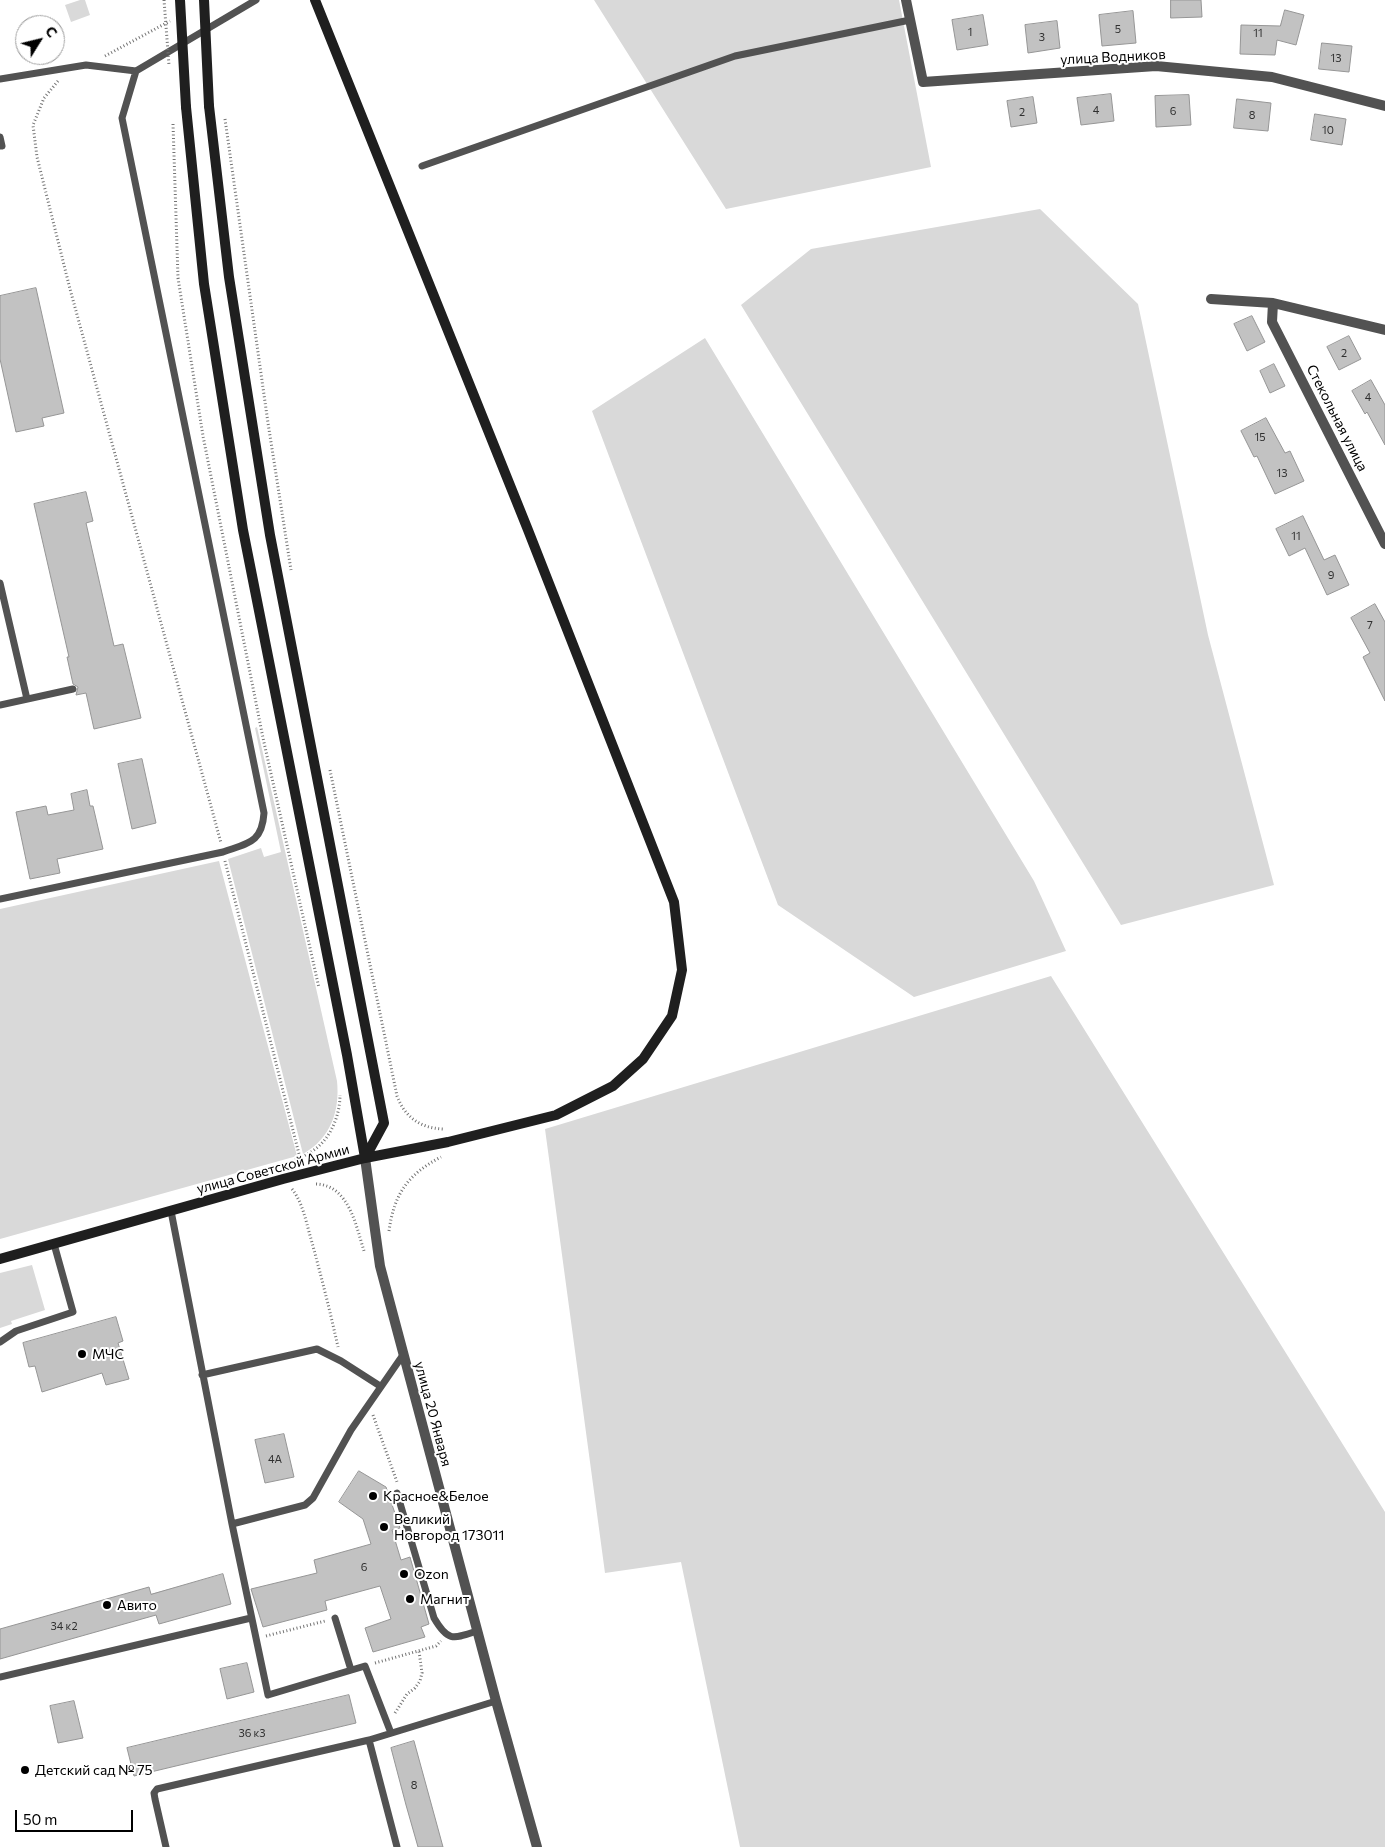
<!DOCTYPE html>
<html>
<head>
<meta charset="utf-8">
<style>
  body { margin:0 }
  #map { position:relative; width:1385px; height:1847px; overflow:hidden; background:#fff; font-family:Commissioner,sans-serif }
  canvas { display:block }
  .north { position:absolute; left:15px; top:15px; width:50px; height:50px; box-sizing:border-box; background:#fff; border:1px solid #999; border-radius:50%; rotate:54deg; font-size:14px; font-weight:700; line-height:20px; text-align:center; color:#000 }
  .north::after { content:''; display:block; margin:auto; width:18px; height:22px; background:#000; clip-path:polygon(50% 0,100% 100%,50% 72%,0 100%) }
  .scale { position:absolute; left:15px; top:1810px; width:118px; height:22px; box-sizing:border-box; border:2px solid #000; border-top:0; padding-left:6px; font-size:15px; line-height:18px; white-space:nowrap; color:#000; -webkit-text-stroke:4px #fff; paint-order:stroke }
</style>
</head>
<body>
<div id="map">
<canvas width="1385" height="1847"></canvas>
<div class="north">С</div>
<div class="scale">50 m</div>
</div>
<script>
const c = document.querySelector('canvas').getContext('2d');
c.lineJoin = 'round';
function fill(path, color) { c.fillStyle = color; c.fill(path, 'evenodd'); }
function strokePath(path, color, width, dash) { c.strokeStyle = color; c.lineWidth = width; c.lineCap = dash ? 'butt' : 'round'; c.setLineDash(dash || []); c.stroke(path); }
function label(font, color, halo, rows, align = 'center') {
  c.font = font + ' Commissioner,sans-serif'; c.lineWidth = 4; c.setLineDash([]); c.textBaseline = 'middle'; c.strokeStyle = halo; c.fillStyle = color; for (const [text, x, y, turn = 0] of rows) {
    c.save(); c.translate(x, y); c.rotate((+turn || 0) * Math.PI / 180); c.textAlign = isNaN(turn) ? turn : align; if (halo) c.strokeText(text, 0, 0); c.fillText(text, 0, 0); c.restore();
  }
}
fill(new Path2D(`
  M80 0H85L90 15 71 22 65 5Z
  M594 0H899L931 167 726 209Z
  M1040 209 1138 304 1208 635 1274 885 1121 925 741 305 811 249Z
  M705 338 1034 881 1066 951 914 997 778 905 592 411Z
  M257 727 337 1081C340 1111 331 1138 303 1154L228 859 261 848 264 857 281 852 255 728Z
  M219 861 297 1156 0 1239V909Z
  M1051 976 1385 1512V1847H740L681 1562 605 1573 545 1129Z
  M32 1265 45 1310 11 1321 12 1324 0 1328V1273Z`), '#d9d9d9');
const building = new Path2D(`
  M1171 0H1201L1202 17 1171 18Z
  M1285 10 1304 15 1296 45 1277 40 1275 55 1240 54 1241 25 1280 26Z
  M1133 11 1136 43 1102 46 1099 15Z
  M983 15 988 45 957 50 952 20Z
  M1057 21 1060 48 1028 53 1025 25Z
  M1322 43 1352 46 1349 72 1319 69Z
  M1111 94 1114 121 1081 125 1077 98Z
  M1189 95 1191 125 1156 127 1155 96Z
  M1033 97 1037 123 1011 127 1007 101Z
  M1237 99 1271 103 1268 131 1234 128Z
  M1315 114 1346 119 1342 145 1311 140Z
  M36 288 64 413 42 418 44 426 16 432 0 359V296Z
  M1252 316 1265 342 1247 351 1234 324Z
  M1349 336 1361 359 1339 370 1327 347Z
  M1274 364 1285 386 1270 393 1260 371Z
  M1371 380 1385 405V445L1367 412 1365 414 1352 391Z
  M1266 418 1285 453 1290 451 1304 481 1275 494 1257 456 1254 457 1241 431Z
  M86 492 93 521 86 523 114 646 123 644 141 718 94 729 86 693 76 695 78 687 73 684 67 657H69L34 504Z
  M1303 516 1324 560 1335 555 1349 585 1327 595 1305 548 1289 556 1276 529Z
  M1375 604 1385 622V701L1363 657 1370 653 1351 618Z
  M142 759 156 823 132 829 118 764Z
  M87 790 90 806H93L103 849 57 859 60 873 30 879 16 812 46 806 48 815 74 810 71 794Z
  M116 1317 123 1341 118 1343 129 1379 106 1385 102 1373 42 1392 35 1366 29 1367 23 1343Z
  M284 1434 294 1477 265 1483 255 1440Z
  M359 1471 386 1487 400 1528 392 1530 401 1560 410 1557 429 1624 421 1627 425 1637 373 1652 365 1628 391 1619 380 1586 325 1601 327 1610 263 1627 251 1589 317 1573 314 1560 371 1544 363 1519 339 1502Z
  M223 1574 231 1604 159 1624 156 1615 0 1659V1629L149 1587 151 1594Z
  M247 1663 254 1692 227 1699 220 1669Z
  M349 1695 356 1723 134 1776 127 1748Z
  M74 1701 83 1738 58 1743 50 1706Z
  M414 1741 443 1847H418L406 1805 391 1748Z`);
fill(building, '#c2c2c2');
strokePath(building, '#969696', 1);
strokePath(new Path2D(`
  M105 56 170 21
  M58 81 44 98 33 125 37 157 70 289 221 843
  M225 119 268 423 291 570
  M173 124 178 278 203 436 263 738 319 988
  M330 770 397 1096C405 1117 420 1128 443 1129
  M225 861 300 1158
  M289 1163C297 1159 307 1155 314 1150 331 1138 340 1115 340 1095
  M316 1184C349 1185 356 1226 364 1251
  M292 1189C303 1203 306 1222 311 1239 321 1275 330 1311 338 1347
  M389 1231C394 1194 408 1174 441 1157
  M373 1415 397 1482
  M266 1636 325 1621
  M375 1663 436 1646 441 1641
  M395 1713 407 1694 415 1688 420 1681 422 1673 419 1651`), '#747474', 3, [1, 2.5]);
strokePath(new Path2D(`
  M0 79 86 65 136 71
  M0 137 2 146H0
  M422 166 735 56 910 20
  M0 583 27 699
  M0 705 73 689
  M0 899 223 852C248 843 262 843 264 813L122 118 136 71 256 0
  M171 1211 232 1524 268 1695 365 1666 391 1733
  M0 1342 16 1331 73 1312 54 1244
  M202 1375 317 1349 341 1361 380 1386
  M397 1493 434 1618C448 1642 453 1639 477 1631
  M232 1524 305 1505 313 1498 351 1430 403 1355
  M335 1618 351 1670
  M0 1677 251 1618
  M369 1740 397 1847
  M166 1847 155 1799 154 1793 157 1789 369 1740 496 1701`), '#525252', 7);
strokePath(new Path2D(`
  M906 0 923 82 1156 66 1272 77 1385 106
  M1211 299 1273 303 1385 330
  M1273 303 1272 322 1385 544
  M365 1158 380 1266 496 1701 537 1847`), '#525252', 10);
strokePath(new Path2D(`
  M209 106 229 277 270 535 384 1123 365 1158
  M186 107 204 284 243 530 347 1055 365 1158
  M0 1259 283 1179 365 1158 448 1142 556 1115 613 1086 643 1059 672 1016 682 970 674 902 528 530 315 0`), '#1f1f1f', 10);
strokePath(new Path2D(`
  M164 0 169 65`), '#747474', 3, [1, 2.5]);
strokePath(new Path2D(`
  M180 0 186 107
  M204 0 209 106`), '#1f1f1f', 10);
for (const [x, y, r, color] of [
  [82,1354,5,"#000"],
  [373,1496,5,"#000"],
  [384,1527,5,"#000"],
  [404,1574,5,"#000"],
  [410,1599,5,"#000"],
  [107,1605,5,"#000"],
  [25,1770,5,"#000"]
]) { const dot = new Path2D(); dot.arc(x, y, r, 0, 2 * Math.PI); c.fillStyle = color; c.fill(dot); strokePath(dot, '#fff', 2); }
label('11px', '#303030', null, [
  ["5",1118,29],
  ["1",970,32],
  ["11",1258,33],
  ["3",1042,37],
  ["13",1336,58],
  ["4",1096,110],
  ["6",1173,111],
  ["2",1022,112],
  ["8",1252,115],
  ["10",1328,130],
  ["2",1344,353],
  ["4",1368,397],
  ["15",1260,437],
  ["13",1282,473],
  ["11",1296,536],
  ["9",1331,575],
  ["7",1370,625],
  ["4А",275,1459],
  ["6",364,1567],
  ["34 к2",64,1626],
  ["36 к3",252,1733],
  ["8",414,1785]
]);
label('14px', '#000', '#fff', [
  ["улица Водников",1113,57,-3],
  ["Стекольная улица",1337,418,63],
  ["улица Советской Армии",273,1169,-15],
  ["улица 20 Января",433,1414,75]
]);
label('14px', '#000', '#fff', [
  ["МЧС",92,1354],
  ["Красное&Белое",383,1496],
  ["Великий",394,1519],
  ["Новгород 173011",394,1535],
  ["Ozon",414,1574],
  ["Магнит",420,1599],
  ["Авито",117,1605],
  ["Детский сад № 75",35,1770]
], 'left');
</script>
</body>
</html>
